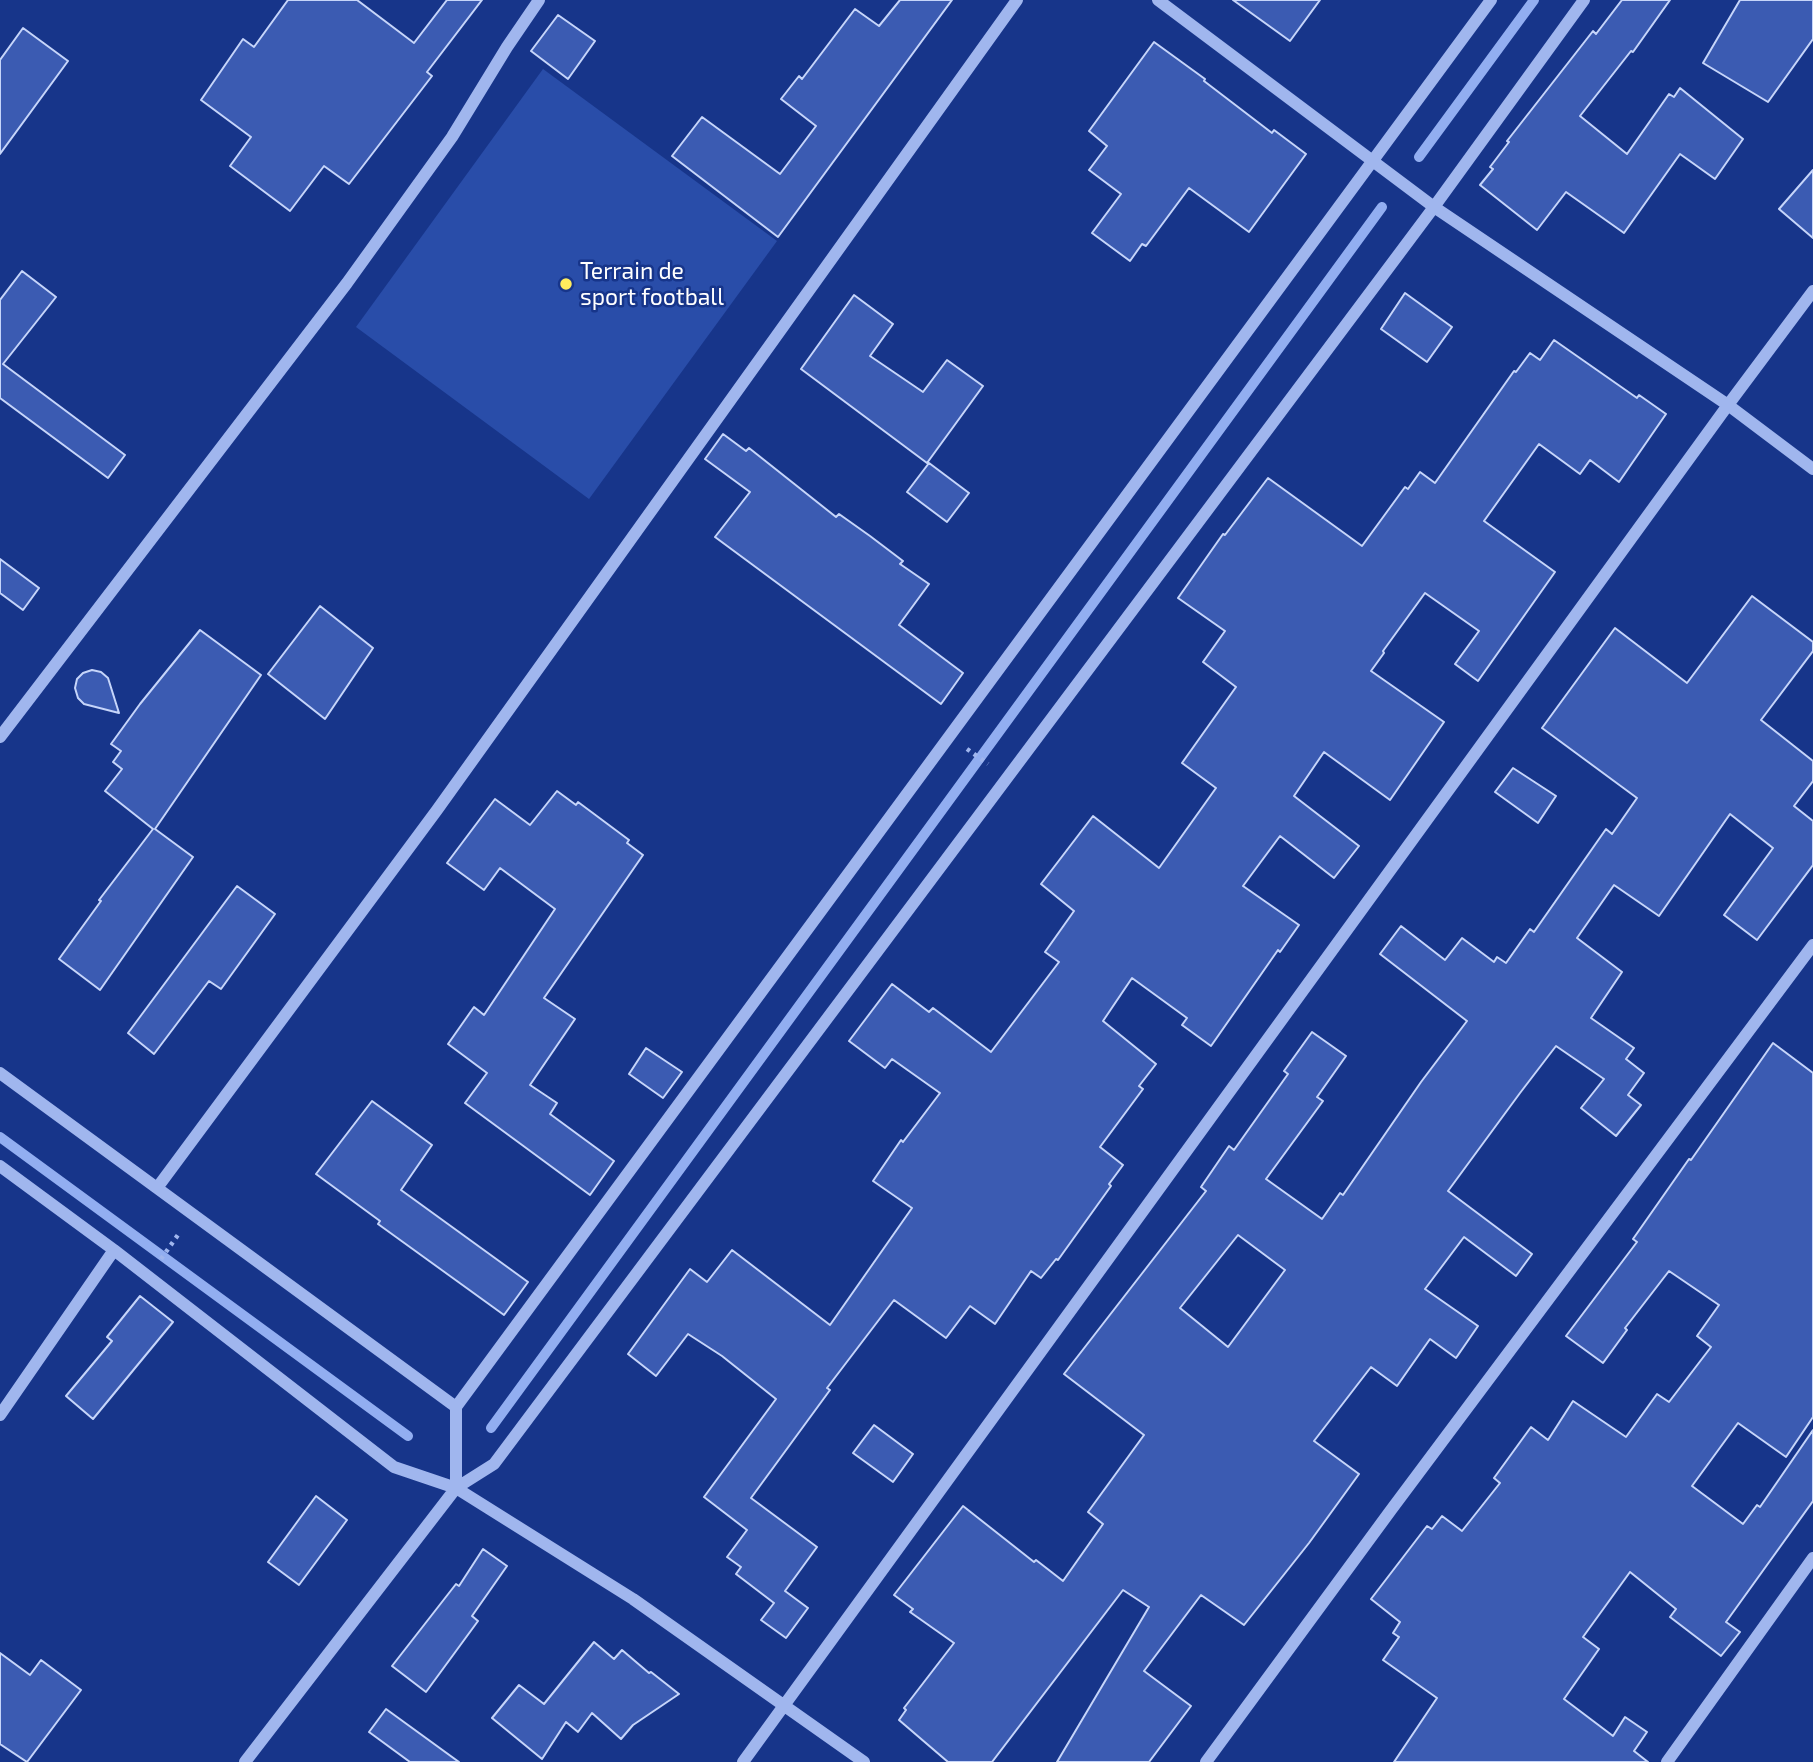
<!DOCTYPE html>
<html>
<head>
<meta charset="utf-8">
<style>
  body { margin:0 }
  canvas { display:block; background:#17358a }
</style>
</head>
<body>
<canvas width="1813" height="1762"></canvas>
<script>
const c = document.querySelector('canvas').getContext('2d');
c.lineJoin = 'round';
function fill(path, color) { c.fillStyle = color; c.fill(path, 'evenodd'); }
function strokePath(path, color, width, dash) { c.strokeStyle = color; c.lineWidth = width; c.lineCap = dash ? 'butt' : 'round'; c.setLineDash(dash || []); c.stroke(path); }
function label(font, color, halo, rows, align = 'center') {
  c.font = font + ' "Exo 2",sans-serif'; c.lineWidth = 5; c.setLineDash([]); c.textBaseline = 'middle'; c.strokeStyle = halo; c.fillStyle = color; for (const [text, x, y, turn = 0] of rows) {
    c.save(); c.translate(x, y); c.rotate((+turn || 0) * Math.PI / 180); c.textAlign = isNaN(turn) ? turn : align; if (halo) c.strokeText(text, 0, 0); c.fillText(text, 0, 0); c.restore();
  }
}
fill(new Path2D(`
  M543 69 777 241 589 499 356 327Z`), '#294da9');
strokePath(new Path2D(`
  M1419 157 1534 0
  M0 1137 408 1436
  M491 1428 1382 207`), '#92aef1', 10);
const building = new Path2D(`
  M288 0H357L414 43 447 0H482L427 72 432 76 349 184 324 166 290 211 230 166 251 137 201 100 243 39 254 47Z
  M900 0H952L778 237 672 156 702 117 780 174 816 126 781 99 799 76 802 79 855 9 879 26Z
  M1233 0H1320L1290 41Z
  M1622 0H1670L1633 52 1631 51 1580 116 1627 154 1669 94 1674 97 1680 88 1743 139 1715 179 1680 154 1624 233 1566 192 1537 230 1480 185 1493 169 1490 167 1509 142 1507 141 1593 31 1596 34Z
  M1740 0H1813V39L1768 102 1703 63Z
  M558 15 595 41 568 79 531 51Z
  M23 28 68 61 0 154V60Z
  M1154 42 1205 79 1204 81 1272 133 1274 130 1306 154 1249 232 1189 188 1146 246 1142 244 1130 261 1092 233 1121 194 1089 170 1107 146 1089 131Z
  M1813 170V238L1779 209Z
  M22 271 56 297 3 364 125 455 108 478 0 398V300Z
  M1405 293 1452 327 1427 362 1381 329Z
  M854 295 893 324 870 356 923 392 947 360 983 386 927 463 801 369Z
  M1554 340 1637 398 1639 395 1666 414 1619 482 1590 460 1580 474 1539 444 1484 521 1555 572 1478 681 1455 664 1479 631 1425 593 1383 651 1384 653 1371 671 1444 722 1390 800 1324 752 1294 796 1359 846 1334 878 1280 836 1243 886 1299 925 1280 952 1278 950 1211 1046 1182 1025 1187 1018 1132 978 1103 1021 1156 1064 1139 1086 1143 1089 1100 1147 1123 1165 1109 1184 1111 1186 1058 1260 1056 1259 1041 1278 1031 1271 995 1324 970 1306 946 1338 894 1300 827 1388 830 1390 751 1498 817 1547 785 1591 808 1608 786 1638 761 1620 774 1603 736 1574 741 1567 727 1557 747 1530 704 1497 776 1399 722 1356 688 1334 656 1376 628 1354 690 1269 707 1282 732 1250 830 1325 912 1208 873 1181 901 1140 903 1142 940 1093 892 1059 885 1068 849 1041 892 984 929 1012 933 1008 991 1052 1059 962 1045 952 1074 911 1041 884 1093 816 1159 868 1216 788 1182 763 1236 687 1203 662 1225 631 1178 598 1223 534 1225 535 1268 478 1362 546 1405 487 1408 489 1420 472 1435 483 1514 371 1516 372 1530 353 1540 360Z
  M723 434 746 451 749 448 836 517 839 514 870 536 903 561 900 564 929 584 899 625 963 673 941 704 715 537 750 492 705 459Z
  M929 463 969 493 947 522 907 492Z
  M0 559 39 588 23 610 0 593Z
  M1752 596 1813 642V651L1761 720 1813 761V781L1794 806 1813 821V865L1757 940 1724 915 1773 848 1730 814 1659 916 1614 885 1577 938 1622 972 1591 1018 1634 1048 1626 1059 1644 1073 1628 1095 1641 1105 1616 1136 1581 1108 1604 1079 1556 1046 1520 1093 1448 1191 1532 1254 1516 1276 1464 1237 1425 1289 1478 1326 1456 1358 1430 1339 1397 1386 1371 1367 1314 1441 1359 1474 1309 1543 1244 1625 1201 1595 1144 1671 1191 1706 1149 1762H1057L1149 1607 1123 1590 992 1762H948L899 1720 906 1710 904 1708 954 1643 910 1612 913 1609 894 1595 963 1506 1034 1562 1036 1560 1063 1581 1103 1524 1088 1512 1144 1435 1064 1374 1206 1191 1201 1187 1229 1146 1234 1150 1288 1074 1284 1071 1312 1032 1346 1056 1317 1097 1323 1101 1266 1179 1322 1219 1340 1193 1343 1195 1421 1082 1467 1021 1380 954 1401 926 1445 960 1462 938 1494 962 1497 957 1506 963 1530 929 1534 932 1606 829 1612 834 1637 798 1542 728 1615 628 1687 683ZM1238 1235 1285 1270 1228 1347 1180 1308Z
  M320 606 373 648 325 719 268 674Z
  M200 630 261 675 155 829 193 857 100 990 59 959 101 901 99 900 153 829 105 791 122 769 113 762 121 751 111 744 140 704Z
  M92 670 101 672 108 678 119 713 84 704 78 698 75 688 77 679 83 673Z
  M1513 768 1556 796 1538 823 1495 792Z
  M557 791 576 805 578 802 629 840 627 843 643 855 544 998 575 1019 530 1085 557 1103 550 1114 614 1161 590 1195 465 1103 487 1073 448 1044 474 1007 484 1015 555 909 500 868 484 890 447 863 495 799 530 825Z
  M237 886 275 914 221 989 209 981 154 1054 128 1033Z
  M1773 1043 1813 1073V1417L1786 1457 1738 1423 1692 1486 1743 1524 1757 1505 1760 1507 1813 1430V1501L1726 1622 1740 1632 1721 1656 1670 1617 1676 1609 1630 1572 1583 1637 1599 1649 1564 1699 1613 1736 1625 1717 1647 1732 1634 1751 1648 1762H1394L1437 1698 1383 1660 1399 1637 1393 1633 1400 1622 1371 1599 1427 1526 1432 1529 1442 1516 1462 1531 1500 1483 1494 1478 1531 1427 1548 1440 1573 1401 1626 1437 1657 1394 1669 1402 1711 1347 1697 1336 1719 1305 1669 1271 1625 1328 1627 1330 1603 1363 1566 1336 1637 1242 1633 1239 1689 1159 1691 1160Z
  M646 1048 682 1072 663 1098 629 1074Z
  M372 1101 432 1145 401 1190 528 1282 504 1315 378 1224 380 1221 316 1174Z
  M140 1296 173 1322 93 1419 66 1396 112 1341 107 1337Z
  M874 1425 913 1454 893 1482 853 1453Z
  M316 1496 347 1520 299 1585 268 1562Z
  M483 1549 507 1566 472 1616 478 1621 426 1692 392 1666 456 1584 459 1586Z
  M594 1642 614 1659 622 1650 649 1673 651 1672 679 1694 633 1725 621 1739 592 1713 578 1732 566 1722 542 1759 492 1718 519 1685 544 1704Z
  M0 1653 30 1675 41 1660 81 1690 27 1762 0 1744Z
  M386 1709 459 1762H410L369 1732Z`);
fill(building, '#3b5bb2');
strokePath(building, '#c6d5fa', 2);
strokePath(new Path2D(`
  M967 749 988 764
  M161 1259 180 1232`), '#a0b6ee', 4.5, [3.5, 5]);
strokePath(new Path2D(`
  M1158 0 1434 207 1728 405 1813 469
  M0 737 347 283 452 137 507 47 539 0
  M0 1073 456 1407V1488L633 1599 864 1762
  M0 1166 114 1250 394 1467 456 1488
  M157 1188 437 810 1017 0
  M456 1407 1491 0
  M0 1415 114 1250
  M245 1762 456 1488 494 1464 1434 207 1584 0
  M743 1762 1728 405 1813 291
  M1206 1762 1391 1510 1813 945
  M1667 1762 1813 1558`), '#a0b6ee', 12);
for (const [x, y, r, color] of [
  [566,284,7,"#ffec5d"]
]) { const dot = new Path2D(); dot.arc(x, y, r, 0, 2 * Math.PI); c.fillStyle = color; c.fill(dot); strokePath(dot, '#17358a', 2.5); }
label('23px', '#fff', '#17358a', [
  ["Terrain de",580,271],
  ["sport football",580,297]
], 'left');
</script>
</body>
</html>
